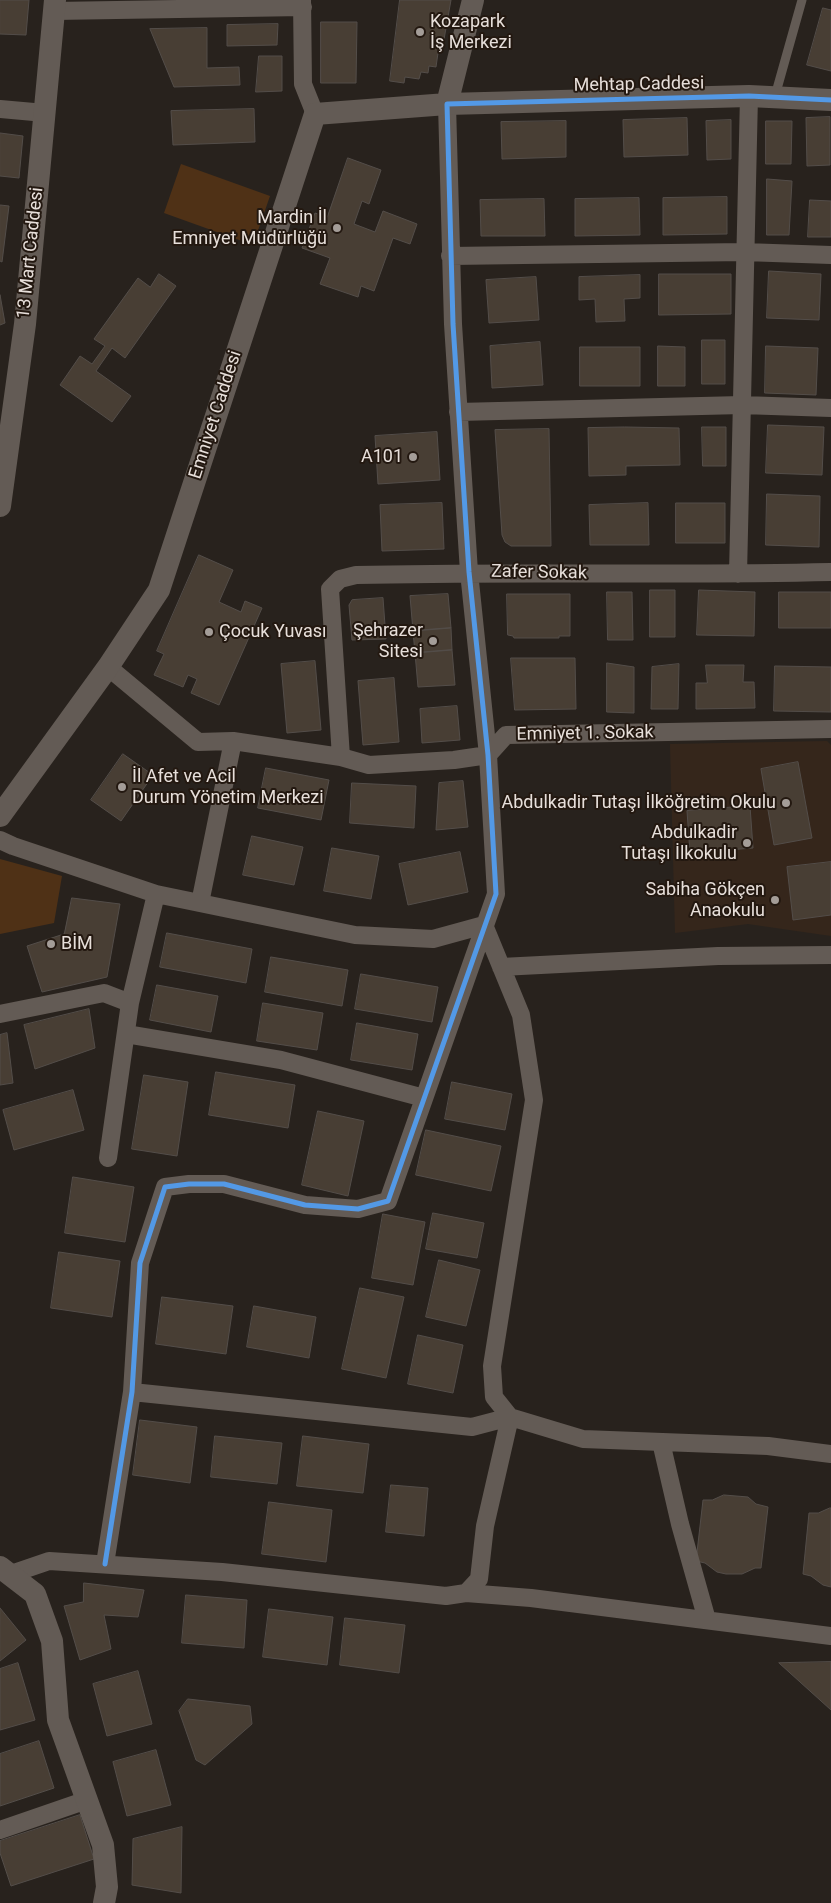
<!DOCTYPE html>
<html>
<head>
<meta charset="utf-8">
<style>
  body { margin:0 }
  canvas { display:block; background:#28221d }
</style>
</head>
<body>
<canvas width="831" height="1903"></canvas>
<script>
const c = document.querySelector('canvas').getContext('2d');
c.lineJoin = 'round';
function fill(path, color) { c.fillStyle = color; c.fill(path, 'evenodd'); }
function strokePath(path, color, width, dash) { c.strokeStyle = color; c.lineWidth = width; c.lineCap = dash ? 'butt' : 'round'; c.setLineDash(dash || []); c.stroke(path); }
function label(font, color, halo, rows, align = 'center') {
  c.font = font + ' Roboto,sans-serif'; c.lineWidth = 4; c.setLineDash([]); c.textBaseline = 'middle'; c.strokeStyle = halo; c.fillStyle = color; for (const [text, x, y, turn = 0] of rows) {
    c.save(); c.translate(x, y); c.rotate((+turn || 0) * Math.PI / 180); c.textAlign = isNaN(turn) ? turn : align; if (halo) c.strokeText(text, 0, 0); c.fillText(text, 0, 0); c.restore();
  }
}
fill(new Path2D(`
  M827 741 831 745V936L748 924 675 933 670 744Z`), '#35261b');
fill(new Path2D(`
  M181 164 270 196 253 245 164 213Z
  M0 859 62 876 54 923 0 934Z`), '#4f3116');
const building = new Path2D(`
  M0 0H29L26 35 0 34Z
  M400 0H451L443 45 438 53 436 67 429 66 428 73 421 72 419 79 405 77 404 83 390 81Z
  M823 8 831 10V71L807 65Z
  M321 22H357L356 83H321Z
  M278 24 277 45 227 46V25Z
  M207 28V68L239 67 240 85 174 87 150 29Z
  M259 56H282V91L256 92Z
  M254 109 255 142 173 145 171 111Z
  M830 117V165L807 166 806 118Z
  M687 118 688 155 624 157 623 120Z
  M731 120V159L707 160 706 121Z
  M566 121V157L502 159 501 122Z
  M766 121H792L791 164H766Z
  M0 133 23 136 19 178 0 176Z
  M348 158 381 170 369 204 362 201 354 224 375 232 383 211 417 224 410 244 393 238 374 291 361 286 358 297 320 284 330 258 302 248 315 213 327 217Z
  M767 179 792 181 789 235H767Z
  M727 197V234L663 235V198Z
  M639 198 640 235 575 236V199Z
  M544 199 545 236H481L480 200Z
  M810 200 831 201V237H808Z
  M0 205 9 206 2 262 0 261Z
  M769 271 821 274 819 320 767 318Z
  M159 274 176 286 125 358 112 348 96 371 131 396 112 422 60 385 80 356 92 364 105 346 94 339 138 278 150 287Z
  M659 274H731V314L659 315Z
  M640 275V298L624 299 625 321 596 322 595 299 579 300V277Z
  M536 277 539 320 489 323 486 280Z
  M0 295 5 323 0 325Z
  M702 340H725V384H702Z
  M540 342 543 385 492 388 490 346Z
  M658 346 685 347V386H658Z
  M766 346 818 348 816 395 765 393Z
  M580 347H640V386H580Z
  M768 425 824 427 822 475 766 473Z
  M625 427 679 428 680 465 626 466V475L589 476 588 428Z
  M702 427H726V466H703Z
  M549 429 551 546H511L505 542 502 535 495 430Z
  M437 432 440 480 378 484 375 436Z
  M767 494 820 496 819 547 766 545Z
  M442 503 444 549 382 551 380 505Z
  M648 503 649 545H590L589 505Z
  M676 503H725V543H676Z
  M199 555 233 570 219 602 241 612 245 601 262 608 219 705 191 693 197 679 188 675 183 687 154 675 164 654 157 651Z
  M650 590H675V637H650Z
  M699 590 755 592 754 636 697 635Z
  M607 592H632L633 640H608Z
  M779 592H831V628H779Z
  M448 594 451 628 413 631 410 596Z
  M507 594H570V636H559V638H514L513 636 508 635Z
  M383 598 386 639 352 640 349 605 352 600Z
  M451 628 452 650 415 653 413 631Z
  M452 650 455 685 418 687 415 653Z
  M511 658H575L576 709 515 710Z
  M315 661 321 730 287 733 281 664Z
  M607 663 634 667V713L607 712Z
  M679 664 678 709H651L652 667Z
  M706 665H744L743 682H754L755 708 696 709V683H707Z
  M775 666 831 667V712L774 711Z
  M394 678 399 742 363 745 358 681Z
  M457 706 460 740 422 743 420 709Z
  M123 754 153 775 121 821 91 800Z
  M798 762 812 838 774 845 761 769Z
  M266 768 329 780 321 820 258 808Z
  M463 781 468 827 436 830 439 783Z
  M352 783 416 786 414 828 350 823Z
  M750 806 753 848 690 853 687 811Z
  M252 836 303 847 294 885 243 875Z
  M332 848 379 856 371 899 324 891Z
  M460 852 468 892 408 905 399 864Z
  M831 862V915L793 920 787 867Z
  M72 898 120 904 107 977 42 992 27 946 64 934Z
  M167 933 252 949 246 983 160 967Z
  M271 957 348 970 342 1006 265 992Z
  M361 974 438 987 432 1022 355 1009Z
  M157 985 218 996 211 1032 150 1020Z
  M263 1003 323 1013 317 1050 257 1041Z
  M89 1009 95 1048 35 1069 24 1025Z
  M357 1023 418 1034 412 1070 351 1060Z
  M7 1033 13 1083 0 1085V1035Z
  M216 1072 295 1085 288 1128 209 1115Z
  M144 1075 188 1082 177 1156 132 1149Z
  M452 1082 512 1094 505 1130 445 1119Z
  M73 1090 84 1130 14 1150 3 1110Z
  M318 1111 364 1121 348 1196 302 1185Z
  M426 1130 501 1146 491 1191 416 1175Z
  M73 1177 134 1187 125 1242 65 1233Z
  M433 1213 484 1223 477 1258 426 1249Z
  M383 1214 425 1222 413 1285 372 1278Z
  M59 1252 120 1261 112 1317 51 1308Z
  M439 1260 480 1270 466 1326 426 1317Z
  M360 1288 404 1297 386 1378 342 1369Z
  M162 1297 233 1306 226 1354 156 1344Z
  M254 1306 316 1317 309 1358 247 1347Z
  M418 1335 463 1345 453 1393 408 1384Z
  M140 1420 197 1427 190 1483 133 1475Z
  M215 1436 282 1443 277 1484 211 1477Z
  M303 1436 369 1444 363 1493 297 1486Z
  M391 1485 428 1488 424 1536 386 1532Z
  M724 1495 748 1497 756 1504 768 1507 761 1568H755L742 1574H726L717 1572 705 1563 696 1561 703 1500H712Z
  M269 1502 332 1510 326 1562 262 1554Z
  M830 1508H831V1587L823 1585 811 1576 803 1574 809 1513H818Z
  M84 1583 144 1590 138 1617 104 1615 111 1649 80 1660 64 1606 83 1602Z
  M186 1595 247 1600 244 1648 182 1643Z
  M0 1608 26 1640 0 1661Z
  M269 1609 333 1617 327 1665 263 1657Z
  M345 1618 405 1625 399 1673 340 1665Z
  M831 1662V1710L779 1663Z
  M18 1663 35 1720 0 1730V1669Z
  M138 1671 152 1724 107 1736 93 1684Z
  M188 1699 250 1706 252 1724 205 1765 196 1760 179 1711Z
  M39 1741 54 1788 0 1806V1754Z
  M156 1750 171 1805 127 1816 113 1762Z
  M80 1815 94 1859 11 1886 0 1853V1841Z
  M182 1827 181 1893 132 1885 133 1839Z`);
fill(building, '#483e34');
strokePath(building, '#534d49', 1);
strokePath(new Path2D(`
  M775 96 802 0`), '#635b55', 9);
strokePath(new Path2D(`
  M302 0 303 84 315 114
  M54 11 303 7
  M0 109 45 113
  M450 256 744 252 831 255
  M458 412 742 405 831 408
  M738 574 749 96
  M108 667 198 742 233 741 341 757 369 765 454 760 488 755 506 735 831 729
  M341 757 330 589 340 579 356 575C514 571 673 576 831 572
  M0 840 13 846 156 894 355 935 433 939 484 925
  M200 903 233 741
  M484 925 521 1015 534 1100 492 1366 494 1397 510 1417 583 1439 768 1446 831 1454
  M501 967 718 956 831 955
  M0 1014 104 993 130 1003
  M126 1034 281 1060 424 1098
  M108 1158 130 1003 156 894
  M661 1442 680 1524 707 1620
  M105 1564 132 1392 140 1263 165 1187 189 1184H224L305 1205 358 1209 388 1201 496 894 488 755 469 572 453 324 447 104
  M11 1574 49 1561 222 1572 446 1596 466 1593 479 1579 485 1526 510 1417 472 1427 132 1392
  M466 1593 531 1598 831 1636
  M0 1830 87 1800`), '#635b55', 18);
strokePath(new Path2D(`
  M447 104 749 96 831 100
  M0 506 25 324 55 0
  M0 816 108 667 159 590 315 114 447 104 473 0
  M0 1567 35 1594 52 1641 58 1720 103 1845 107 1887 104 1903`), '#635b55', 22);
strokePath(new Path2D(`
  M105 1564 132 1392 140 1263 165 1187 189 1184H224L305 1205 358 1209 388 1201 496 894 488 755 469 572 453 324 447 104 749 96 831 100`), '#5399e6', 5);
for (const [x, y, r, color] of [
  [420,32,5,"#a49d98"],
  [337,228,5,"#a49d98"],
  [413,457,5,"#a49d98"],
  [209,632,5,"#a49d98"],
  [433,641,5,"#a49d98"],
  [122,787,5,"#a49d98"],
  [786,803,5,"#a49d98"],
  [747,843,5,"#a49d98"],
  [775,900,5,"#a49d98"],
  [51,944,5,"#a49d98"]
]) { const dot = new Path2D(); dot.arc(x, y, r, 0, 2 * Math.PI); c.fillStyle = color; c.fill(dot); strokePath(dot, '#231810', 2); }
label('18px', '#e7dfda', '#231810', [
  ["Kozapark",430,22,"left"],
  ["İş Merkezi",430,43,"left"],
  ["Mardin İl",327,218],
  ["Emniyet Müdürlüğü",327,239],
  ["A101",403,457],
  ["Şehrazer",423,631],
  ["Sitesi",423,652],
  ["Çocuk Yuvası",219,632,"left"],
  ["İl Afet ve Acil",132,777,"left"],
  ["Durum Yönetim Merkezi",132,798,"left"],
  ["Abdulkadir Tutaşı İlköğretim Okulu",776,803],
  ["Abdulkadir",737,833],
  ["Tutaşı İlkokulu",737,854],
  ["Sabiha Gökçen",765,890],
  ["Anaokulu",765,911],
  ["BİM",61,944,"left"]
], 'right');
label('18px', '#e7dfda', '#231810', [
  ["Mehtap Caddesi",639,85,-1],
  ["13 Mart Caddesi",31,253,-84],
  ["Emniyet Caddesi",216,415,-72],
  ["Zafer Sokak",539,573,1],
  ["Emniyet 1. Sokak",585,734,-1]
]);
</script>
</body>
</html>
